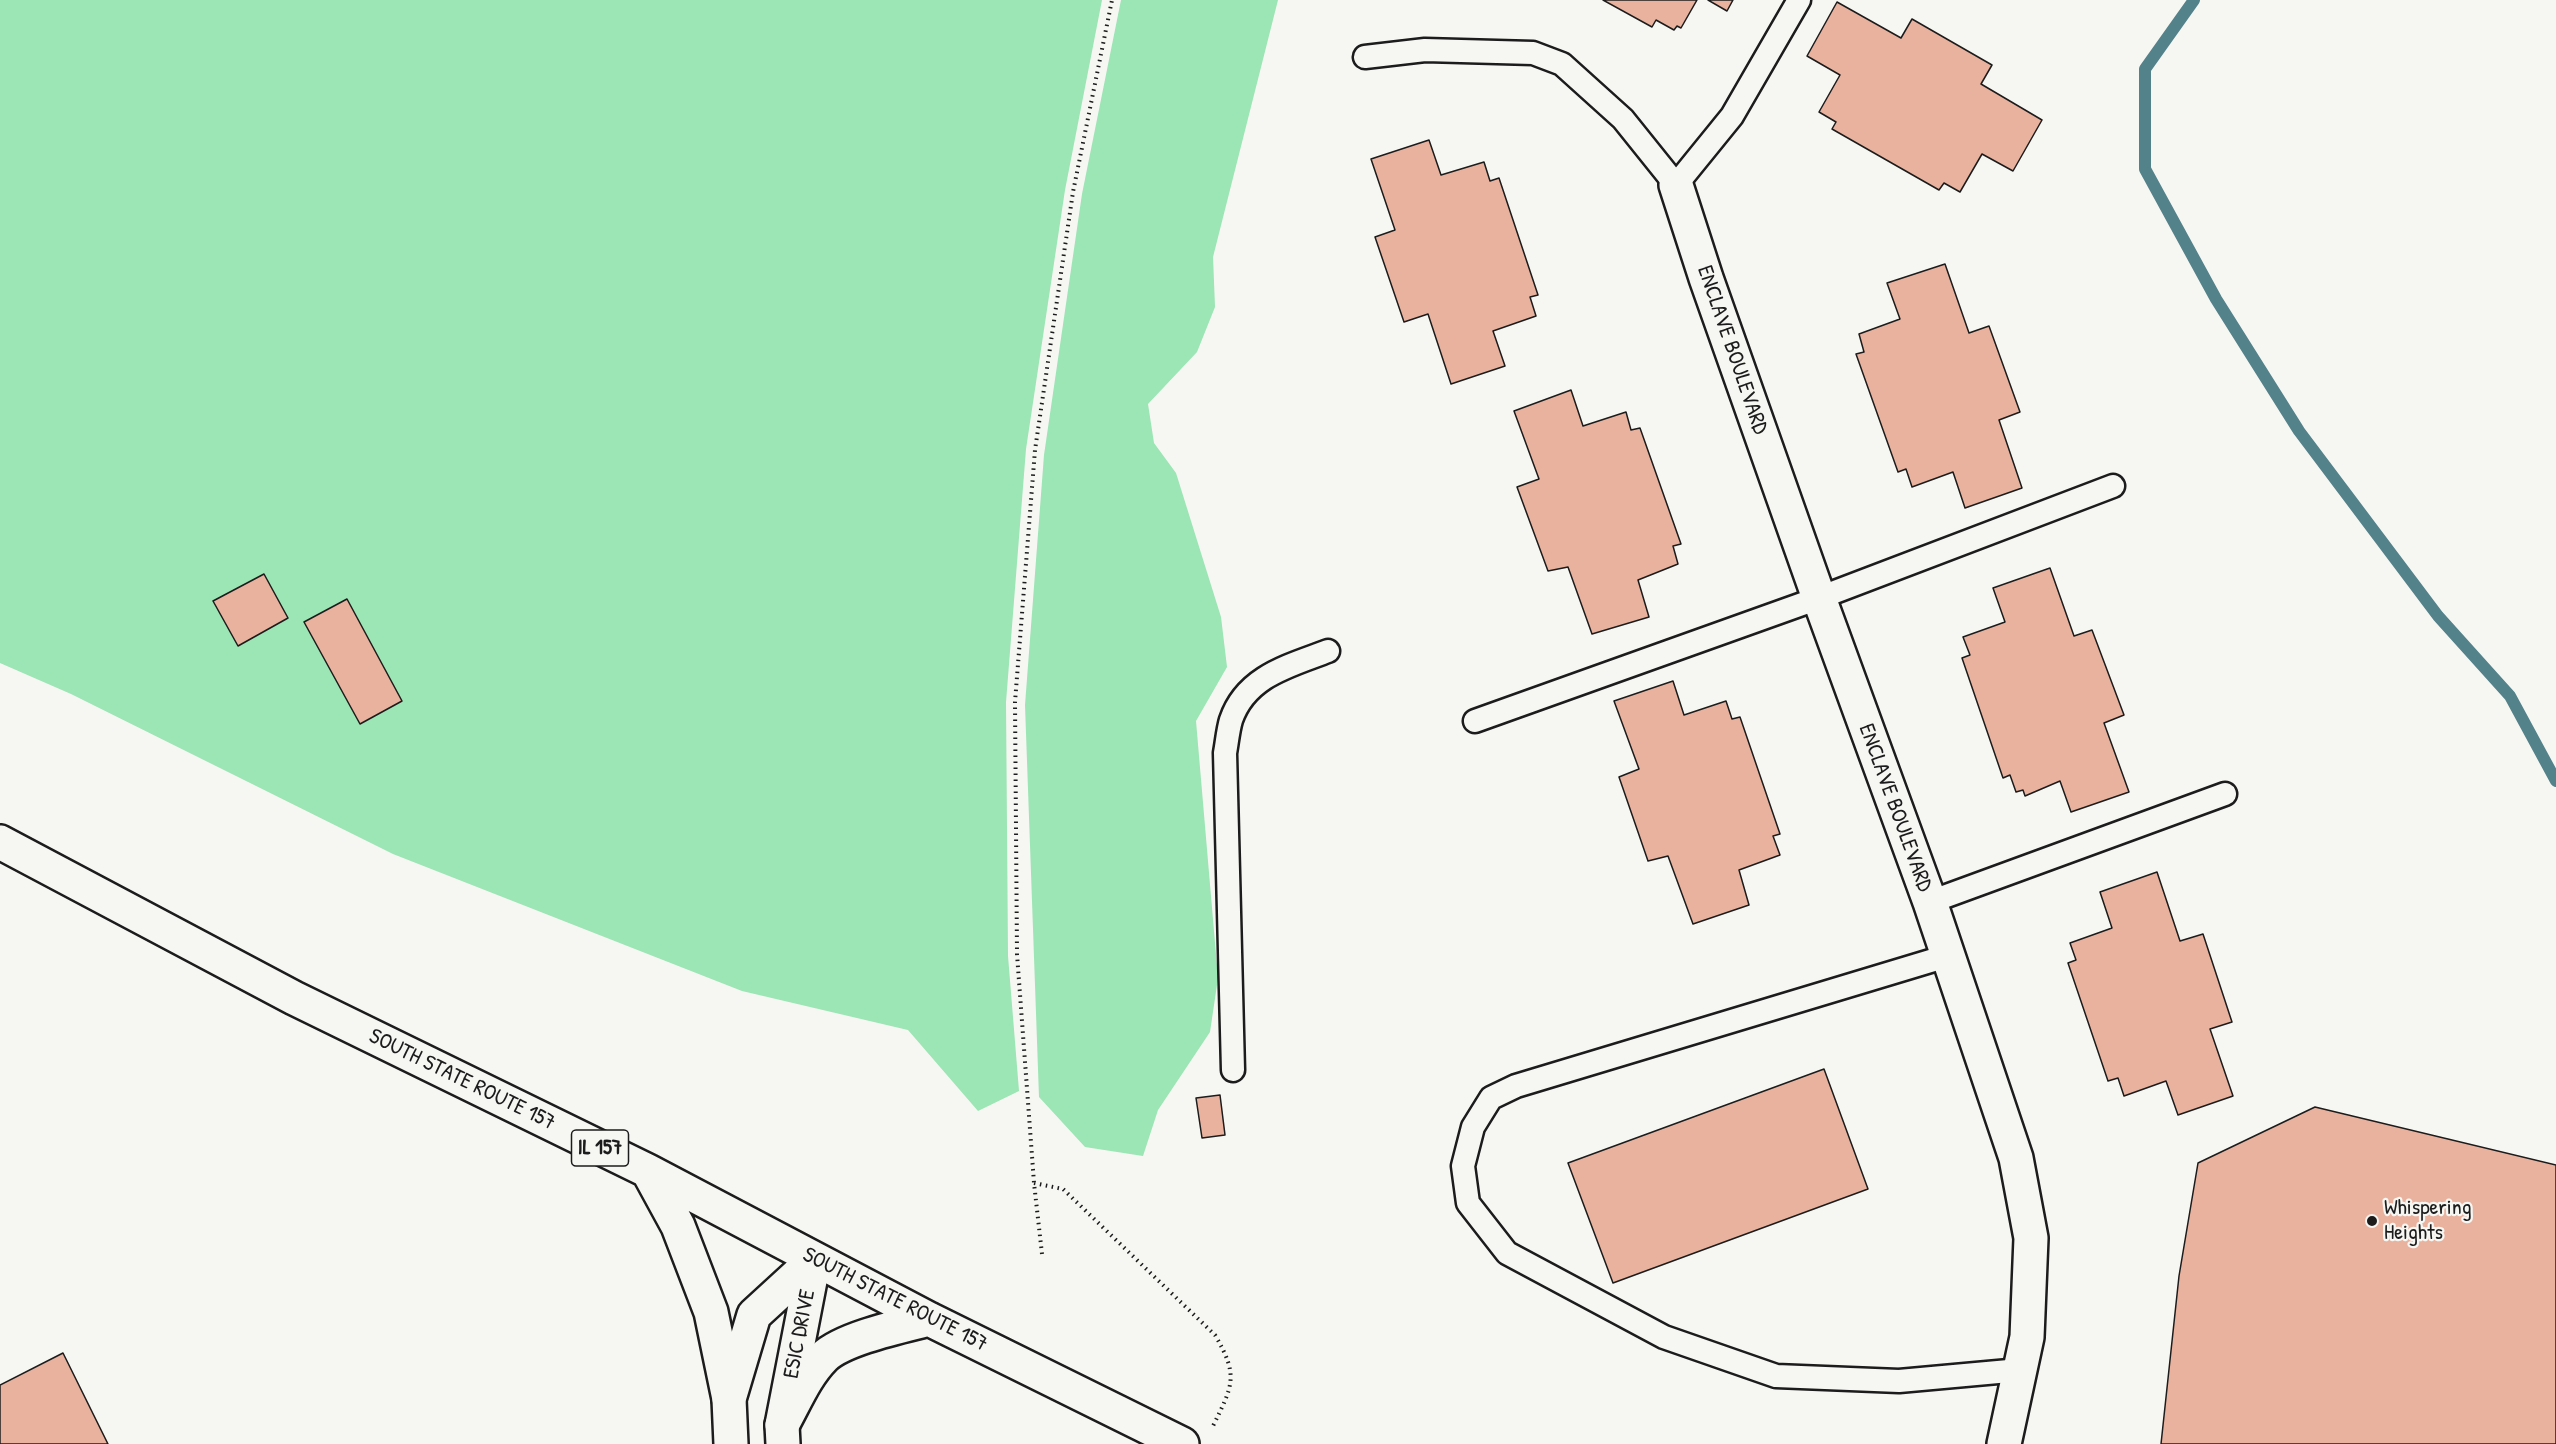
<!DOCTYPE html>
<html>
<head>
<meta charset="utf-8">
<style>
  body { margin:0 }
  canvas { display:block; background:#f6f6f2 }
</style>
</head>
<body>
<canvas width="2556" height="1444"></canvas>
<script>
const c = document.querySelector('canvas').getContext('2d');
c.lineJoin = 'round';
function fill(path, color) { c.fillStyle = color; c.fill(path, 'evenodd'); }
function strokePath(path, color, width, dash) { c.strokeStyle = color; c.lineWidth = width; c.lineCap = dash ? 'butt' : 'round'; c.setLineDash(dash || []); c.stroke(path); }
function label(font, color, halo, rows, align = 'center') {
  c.font = font + ' "Patrick Hand",sans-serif'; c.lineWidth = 4.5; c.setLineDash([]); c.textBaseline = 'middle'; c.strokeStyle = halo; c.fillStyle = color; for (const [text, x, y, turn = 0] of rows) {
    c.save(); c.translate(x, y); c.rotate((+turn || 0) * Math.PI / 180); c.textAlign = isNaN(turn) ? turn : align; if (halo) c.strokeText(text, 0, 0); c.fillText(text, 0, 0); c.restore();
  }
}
fill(new Path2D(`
  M0 0H1102L1065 190 1026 449 1006 702 1008 956 1019 1091 978 1111 908 1030 742 991 393 854 71 694 0 663Z
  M1121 0H1278L1213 257 1215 307 1197 352 1148 404 1154 443 1176 473 1221 617 1227 667 1196 721 1218 978 1210 1032 1158 1110 1143 1156 1085 1147 1039 1097 1025 705 1044 455 1082 194Z`), '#9ce5b4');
strokePath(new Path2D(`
  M2194 0 2145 69V169L2216 299 2299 431 2438 616 2510 696 2556 781`), '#53828a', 12);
const building = new Path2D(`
  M1603 0H1697L1681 28 1677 26 1674 30 1656 20 1652 27Z
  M1708 0H1733L1727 11Z
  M1837 2 1901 38 1912 19 1992 65 1981 84 2042 120 2013 171 1982 154 1960 192 1944 183 1939 190 1832 129 1836 122 1819 112 1840 75 1807 56Z
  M1429 140 1441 175 1484 162 1490 181 1499 178 1538 295 1530 297 1536 316 1493 331 1505 366 1451 384 1428 314 1404 322 1375 237 1395 230 1371 159Z
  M1945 264 1969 333 1989 326 2020 412 1999 420 2022 488 1965 508 1953 472 1912 487 1906 469 1898 472 1856 354 1864 352 1859 334 1900 319 1887 283Z
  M1571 390 1583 426 1626 412 1631 430 1640 428 1681 544 1673 546 1678 564 1638 580 1649 617 1592 634 1568 567 1548 571 1517 487 1539 479 1514 411Z
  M2050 568 2074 636 2092 630 2124 715 2104 723 2129 792 2071 812 2060 781 2025 796 2023 790 2016 792 2010 775 2003 778 1962 658 1970 655 1963 637 2005 622 1993 588Z
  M264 574 288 618 238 646 213 601Z
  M347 599 402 701 360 724 304 622Z
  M1673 681 1684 715 1726 701 1732 719 1740 717 1780 834 1773 836 1780 855 1739 870 1749 905 1693 924 1668 856 1648 861 1619 777 1639 769 1614 701Z
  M2157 872 2180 941 2203 934 2232 1022 2210 1029 2233 1096 2178 1115 2166 1081 2124 1096 2118 1078 2108 1081 2068 963 2076 960 2070 943 2112 928 2100 892Z
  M1824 1069 1868 1189 1613 1283 1568 1163Z
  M1220 1095 1225 1135 1202 1138 1196 1098Z
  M2315 1107 2556 1165V1444H2161L2179 1276 2198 1163Z
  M63 1353 108 1444H0V1385Z`);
fill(building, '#e9b29f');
strokePath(building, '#1c1c1c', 1.5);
const service = new Path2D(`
  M1365 57 1425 50 1533 53 1562 64 1623 119 1676 185 1732 116 1799 0
  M1475 721 1819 598 2113 486
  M1930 902 2225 794
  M1947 956 1516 1086 1491 1098 1473 1127 1463 1166 1468 1203 1507 1253 1664 1337 1776 1376 1899 1381 2020 1370
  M1233 1070 1225 753C1227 742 1228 730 1231 720 1246 676 1289 666 1328 651`);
const minor = new Path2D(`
  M1676 185 1706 278 1819 598 1930 902 2016 1158 2031 1238 2027 1337 2004 1444`);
const tertiary = new Path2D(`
  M731 1444 729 1399 754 1315 814 1260
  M783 1444 782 1425 814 1260`);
const primary = new Path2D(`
  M0 842 294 998 648 1171 929 1319 1182 1444
  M648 1171 678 1226 711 1312 729 1399
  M782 1425C795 1402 805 1376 824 1357 844 1338 902 1326 929 1319`);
strokePath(service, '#1c1c1c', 27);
strokePath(minor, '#1c1c1c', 38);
strokePath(tertiary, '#1c1c1c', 38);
strokePath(primary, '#1c1c1c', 38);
strokePath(new Path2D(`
  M1034 1183 1063 1189 1215 1335C1239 1376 1233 1385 1213 1426
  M1042 1254 1034 1183 1017 954 1015 702 1035 450 1073 192 1112 0`), '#1c1c1c', 4, [1.5, 4.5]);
strokePath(service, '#f6f6f2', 22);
strokePath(minor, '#f6f6f2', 33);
strokePath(tertiary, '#f6f6f2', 33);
strokePath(primary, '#f6f6f2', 33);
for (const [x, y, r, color] of [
  [2372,1221,6,"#1c1c1c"]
]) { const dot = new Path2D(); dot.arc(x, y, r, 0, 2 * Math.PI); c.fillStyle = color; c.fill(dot); strokePath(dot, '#f6f6f2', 2); }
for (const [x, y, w] of [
  [600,1148,57]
]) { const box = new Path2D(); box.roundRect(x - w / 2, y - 18, w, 36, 4.5); c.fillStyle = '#f6f6f2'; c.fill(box); strokePath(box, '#1c1c1c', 1.5); }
label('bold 21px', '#1c1c1c', null, [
  ["IL 157",600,1148]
]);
label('22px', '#1c1c1c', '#f6f6f2', [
  ["ENCLAVE BOULEVARD",1732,350,71],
  ["ENCLAVE BOULEVARD",1895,808,70],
  ["SOUTH STATE ROUTE 157",462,1080,26],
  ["SOUTH STATE ROUTE 157",895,1300,27],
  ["ESIC DRIVE",800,1334,-79]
]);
label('22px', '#1c1c1c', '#f6f6f2', [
  ["Whispering",2384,1208],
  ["Heights",2384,1233]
], 'left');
</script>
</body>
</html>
